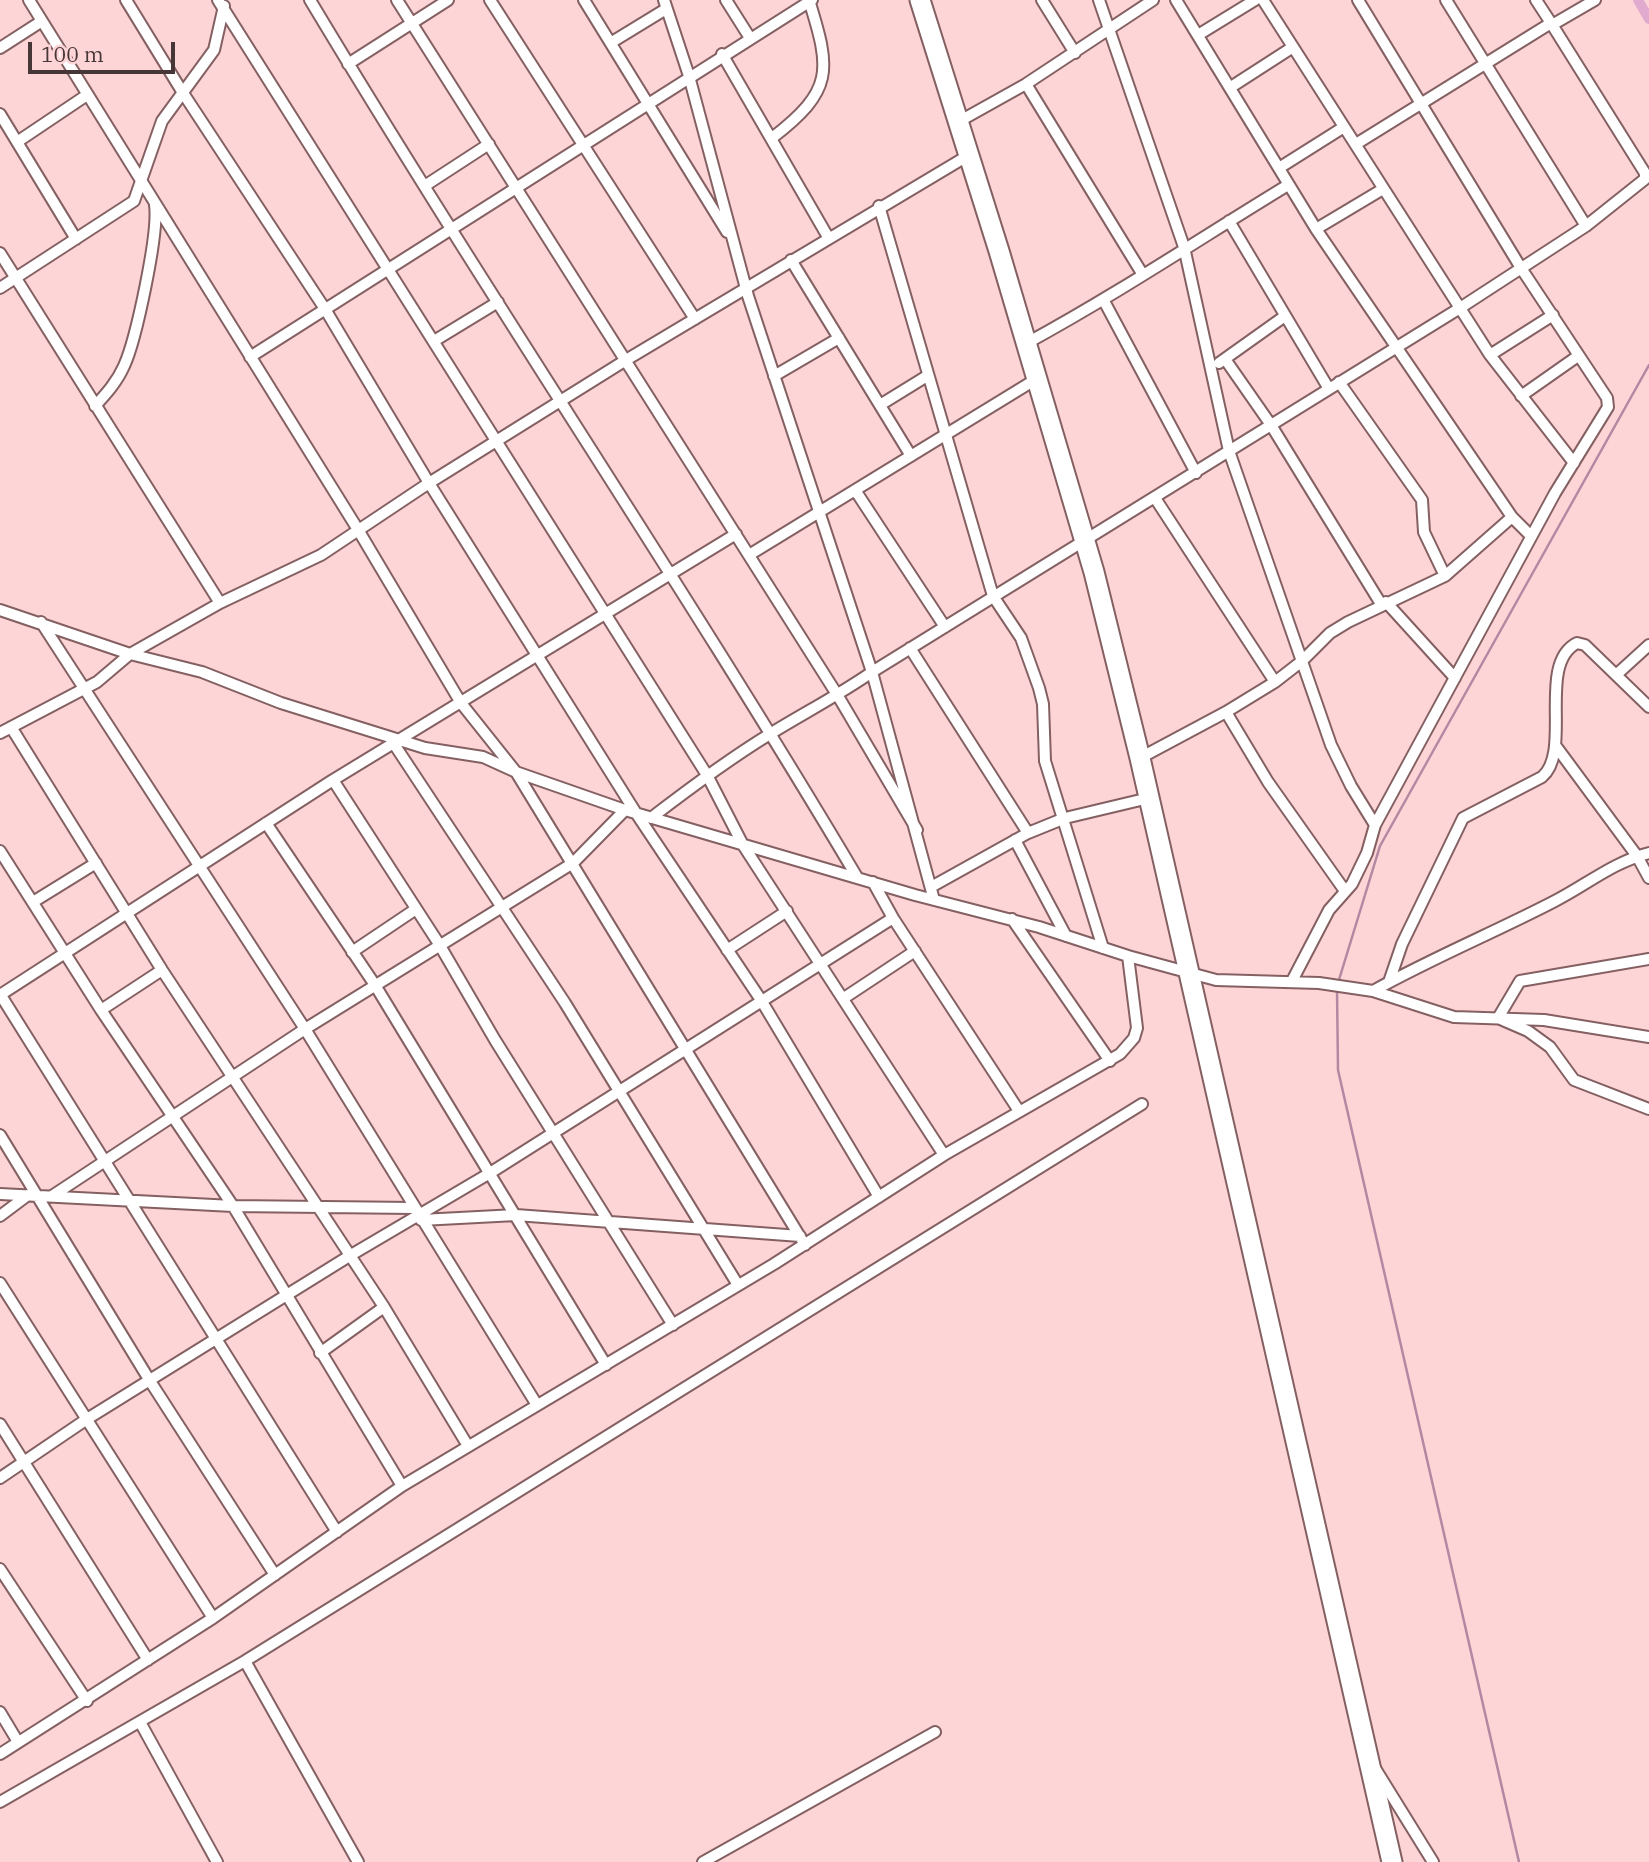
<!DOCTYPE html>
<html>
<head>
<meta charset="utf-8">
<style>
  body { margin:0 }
  #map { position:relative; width:1649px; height:1862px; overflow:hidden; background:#fed5d6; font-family:"IBM Plex Serif",serif }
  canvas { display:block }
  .scale { position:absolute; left:28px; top:42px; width:147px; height:32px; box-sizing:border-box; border:4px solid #463637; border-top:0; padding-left:9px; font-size:21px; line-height:24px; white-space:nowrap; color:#463637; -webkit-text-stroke:5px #fed5d6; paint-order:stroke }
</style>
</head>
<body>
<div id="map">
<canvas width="1649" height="1862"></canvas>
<div class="scale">100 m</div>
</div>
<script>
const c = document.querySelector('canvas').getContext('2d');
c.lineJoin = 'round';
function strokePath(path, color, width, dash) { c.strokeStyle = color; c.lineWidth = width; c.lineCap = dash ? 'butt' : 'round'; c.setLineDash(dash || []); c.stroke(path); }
strokePath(new Path2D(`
  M1338 983 1380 846 1649 365
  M1337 990 1338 1070 1519 1862`), '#b288a2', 2.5);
strokePath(new Path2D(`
  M1638 0 1649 19`), '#e1abd0', 10);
const street = new Path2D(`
  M29 0 357 528 461 703 516 772 805 1245
  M126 0 183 93 325 309 429 483 636 813 761 1000 879 1197
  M218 0 707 775 743 845 944 1155
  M310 0C487 295 681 581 857 877
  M397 0 838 696 917 830
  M490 0 695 319
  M584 0 727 232
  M664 0 689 76 748 296 872 672 934 900
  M726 0 750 38
  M1042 0 1075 53
  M1099 0 1184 247 1229 451 1331 745 1351 786 1375 825
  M1176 0 1316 229 1512 517 1531 536
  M1263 0 1490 355 1574 463
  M1446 0 1586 226
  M1536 0 1551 23
  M1552 25 1595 0
  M1198 35 1255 0
  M612 42 666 9
  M0 48 42 21
  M722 54 828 237
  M348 64 448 0
  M1026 84 1143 275
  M1231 87 1293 47
  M0 114 76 239
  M958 122 1026 84 1153 0
  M772 138C834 90 831 71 809 0
  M17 142 87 95
  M1279 168 1344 127
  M426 185 489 144
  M879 206 993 596 1021 638 1039 688 1043 704 1045 761 1103 948
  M1229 221 1329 389
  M1316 229 1383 189
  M0 253 220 603
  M791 260 911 456
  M0 288 134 201 162 121 214 50 224 6
  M1104 301 1196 473
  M434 341 498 302
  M1027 343C1117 294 1201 238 1288 185
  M1490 355 1553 315
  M250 357 812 0
  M1225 359 1271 425 1381 604
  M1219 363 1285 316
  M774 376 839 338
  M1339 382 1422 500 1424 532 1445 576
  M1521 396 1578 356
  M880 405 927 376
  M95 406C106 394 117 382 124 366 136 340 159 233 155 205
  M855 490 945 627
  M1155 498 1275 682
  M749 555 1038 378
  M1386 602 1455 678
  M0 610 130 654 202 672 281 703 425 748 483 757 516 772 625 810 915 895 1039 927 1128 956 1216 980 1319 983 1373 991 1454 1017 1544 1020 1649 1037
  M41 622 305 1029 537 1405
  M910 648 1028 833
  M1616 675 1649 645
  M1226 712 1268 782 1345 891
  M11 727 162 970 384 1307 468 1446
  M0 733 97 682 130 654 220 603 321 555 429 483 626 360 969 155
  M394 744 565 1003 738 1285
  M1555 745 1637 856 1649 878
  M1140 758 1226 712 1275 682 1302 661 1330 633 1348 622 1445 576 1512 517
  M333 780 439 944 495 1040 673 1325
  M651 818C690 788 729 759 770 734 804 713 839 695 872 672L1460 308 1586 226 1645 179V173L1551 23 1356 144
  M266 823 375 985 606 1365
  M1015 840 1066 936
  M0 851 101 1010 233 1206 402 1486
  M873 882 893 918 1019 1111
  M931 887 1028 833 1065 818 1149 798
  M33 902 96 863
  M1012 919 1110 1061
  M727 950 787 911
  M352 952 416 909
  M1649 959 1520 981 1498 1018 1528 1031 1550 1047 1574 1080 1649 1109
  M1292 981 1329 910 1352 884 1367 853 1375 825 1555 493 1608 407 1607 398 1521 268 1358 0
  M1389 982 1402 944 1463 818 1542 777C1573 751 1536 664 1577 643L1585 645 1649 707
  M1373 991C1432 958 1493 933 1553 902 1585 886 1613 862 1649 853
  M0 994 337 1532
  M0 995 333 780 736 534
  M844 998 915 951
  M101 1010 162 970
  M0 1135 150 1381 275 1575
  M0 1194 233 1206 414 1208
  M52 1196 305 1029 573 863 625 810
  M0 1216 28 1195
  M421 1220 516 1215 800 1236
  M0 1283 213 1618
  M320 1353 384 1307
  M0 1424 148 1660
  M0 1478 87 1419 351 1255 490 1173 893 918
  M0 1569 87 1701
  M245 1661 358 1862
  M0 1712 18 1742
  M140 1722 217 1862
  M0 1754 213 1618 402 1486 774 1264 944 1155 1120 1054 1134 1038 1137 1028 1128 956
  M1376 1770 1433 1862
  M0 1802 245 1661 1142 1104
  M703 1862 935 1732`);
const highway = new Path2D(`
  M920 0 999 251 1094 572 1140 758 1392 1862`);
strokePath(street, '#846062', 14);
strokePath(highway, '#846062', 23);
strokePath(street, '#fff', 10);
strokePath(highway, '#fff', 19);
</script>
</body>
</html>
